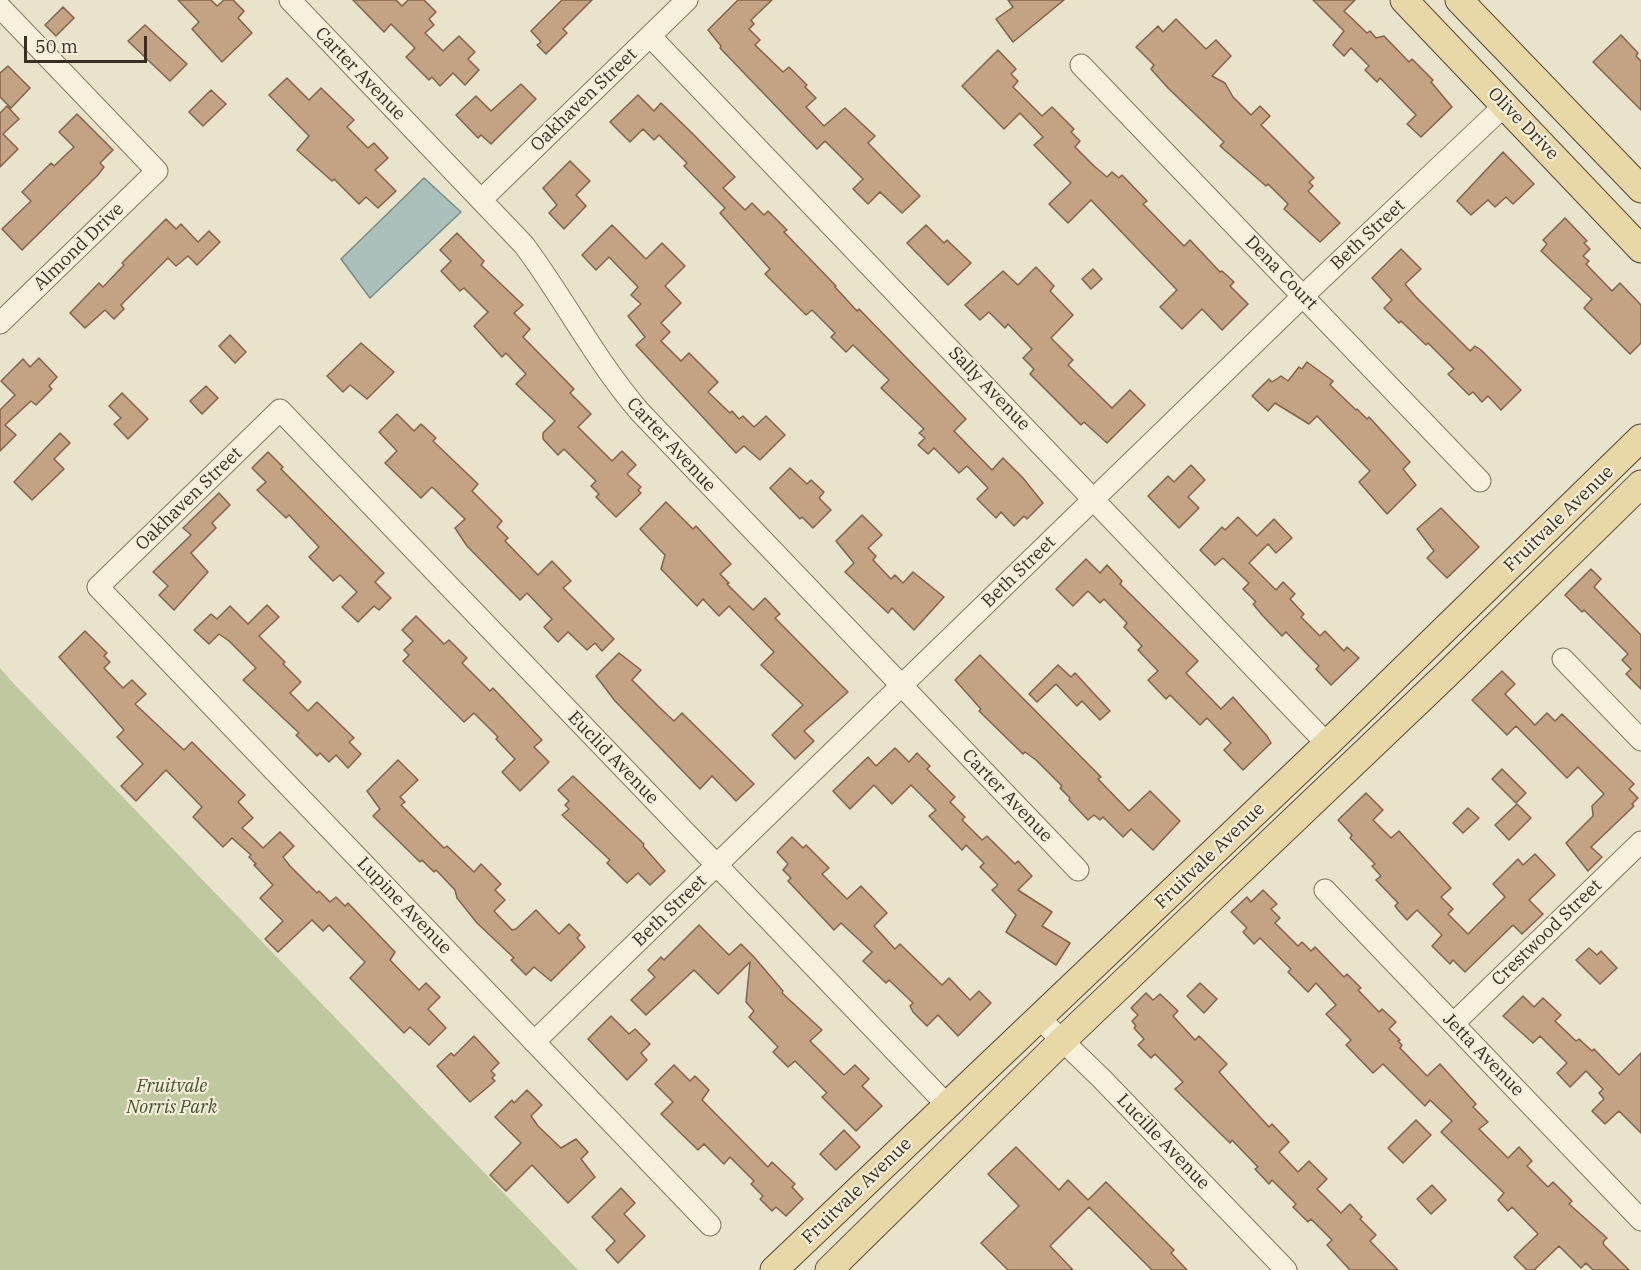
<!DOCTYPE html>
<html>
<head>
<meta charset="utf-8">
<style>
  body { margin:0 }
  #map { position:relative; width:1641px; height:1270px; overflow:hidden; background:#eae3cb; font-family:"IBM Plex Serif",serif }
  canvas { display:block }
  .scale { position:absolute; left:24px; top:36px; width:123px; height:27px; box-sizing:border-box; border:3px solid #382e22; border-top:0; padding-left:8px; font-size:18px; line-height:21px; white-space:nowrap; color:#382e22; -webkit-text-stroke:4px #f3edda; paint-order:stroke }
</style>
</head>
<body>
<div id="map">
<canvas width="1641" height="1270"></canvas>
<div class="scale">50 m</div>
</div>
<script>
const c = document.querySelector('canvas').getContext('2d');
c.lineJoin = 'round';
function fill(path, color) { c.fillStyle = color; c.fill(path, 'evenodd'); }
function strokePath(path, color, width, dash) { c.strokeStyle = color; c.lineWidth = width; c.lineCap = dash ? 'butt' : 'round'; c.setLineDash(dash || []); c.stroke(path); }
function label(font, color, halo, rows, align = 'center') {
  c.font = font + ' "IBM Plex Serif",serif'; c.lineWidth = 4.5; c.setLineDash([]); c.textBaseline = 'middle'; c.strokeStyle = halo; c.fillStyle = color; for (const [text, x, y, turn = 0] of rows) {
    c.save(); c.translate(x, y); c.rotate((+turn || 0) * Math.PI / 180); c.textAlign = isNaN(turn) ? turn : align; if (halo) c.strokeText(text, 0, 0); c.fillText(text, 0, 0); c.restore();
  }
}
fill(new Path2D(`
  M0 668 15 685 578 1270H0Z`), '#c0c89f');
const water = new Path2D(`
  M424 178 461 212 370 298 341 259Z`);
fill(water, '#abbfbb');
strokePath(water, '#728d88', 1.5);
const building = new Path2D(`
  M178 0H211L217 6 224 0H233L244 11 238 18 252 33 222 62 192 29 199 22Z
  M353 0H396L402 6 408 0H424L436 12 429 19 434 25 425 33 443 51 459 36 475 52 468 59 479 70 465 85 453 73 440 86 432 77 429 80 406 57 415 48 391 24 384 32Z
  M562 0H592L563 29 567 33 546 54 537 45 541 42 531 31Z
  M738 0H772L751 20 754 24 749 29 760 40 755 45 783 72 789 67 807 85 805 87 816 98 806 107 824 126 845 108 875 136 868 143 920 196 902 213 880 192 868 204 853 189 863 179 825 141 817 149 720 48 721 46 708 30Z
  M1008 0H1064L1013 42 996 19 1013 7Z
  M1313 0H1355L1344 11 1367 33 1370 31 1376 38 1384 36 1409 62 1412 59 1433 80 1431 82 1452 107 1421 137 1407 124 1416 115 1380 78 1377 82 1365 70 1369 66 1351 48 1344 56 1333 45 1344 31Z
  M63 7 74 18 56 36 45 25Z
  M1176 19 1206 49 1216 40 1231 56 1212 76 1225 83 1233 97 1251 115 1260 106 1270 116 1261 125 1314 178 1309 182 1313 186 1308 191 1340 223 1320 242 1284 209 1288 204 1268 184 1266 186 1220 146 1224 142 1168 88 1151 69 1154 65 1136 47 1158 26 1163 32Z
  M145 25 187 64 170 81 128 41Z
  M1621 35 1638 53 1636 56 1641 61V110L1593 62Z
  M998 50 1016 69 1011 74 1018 81 1013 87 1042 116 1052 107 1074 129 1071 132 1080 141 1075 147 1094 166 1107 177 1112 172 1119 178 1122 175 1147 201 1143 204 1184 246 1190 240 1220 272 1222 271 1234 282 1230 286 1248 304 1222 330 1202 309 1182 329 1160 307 1177 290 1091 200 1068 223 1049 204 1071 183 1034 145 1043 137 1020 113 1004 129 962 86Z
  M8 66 30 88 11 108 0 97V73Z
  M287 78 309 100 321 88 354 120 347 127 368 148 374 143 388 158 375 170 396 191 378 208 366 197 359 204 334 179 332 181 297 150 309 136 269 95Z
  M521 84 536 99 491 144 481 135 478 138 456 115 476 96 491 111Z
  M211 90 226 104 203 126 189 112Z
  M638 95 654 111 661 103 693 134 735 177 723 188 745 210 752 203 764 215 768 211 787 230 784 232 836 286 835 287 857 311 859 309 966 419 954 431 992 470 1003 458 1023 478 1043 503 1027 519 1024 516 1014 526 1001 512 996 518 977 499 988 488 967 466 959 473 934 448 928 454 918 445 925 438 919 433 924 429 881 388 889 380 853 345 846 352 831 337 835 333 812 310 806 315 765 274 770 269 720 213 725 208 684 166 687 163 659 135 654 140 643 129 630 142 610 122Z
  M7 106 19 119 3 134 18 149 0 167V113Z
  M77 114 113 150 100 163 104 167 98 175 22 250 2 229 31 201 22 192 51 163 54 166 74 147 59 132Z
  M1503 152 1534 184 1513 204 1506 197 1495 207 1488 200 1471 215 1457 201Z
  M570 161 590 181 576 195 586 206 564 229 549 213 557 205 543 188Z
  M1565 218 1587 241 1584 243 1590 249 1583 256 1589 261 1586 264 1612 291 1620 283 1641 305V343L1630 354 1584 308 1592 299 1541 251 1547 244 1543 240Z
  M166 219 176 229 181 224 198 242 209 231 220 242 197 265 188 256 176 266 168 258 121 305 124 309 114 319 105 310 85 328 70 313 99 283 103 287 124 265 122 263Z
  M612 225 646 259 662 243 685 266 665 286 681 303 661 323 670 332 661 341 681 361 689 353 718 382 708 392 730 413 732 411 739 419 743 416 754 427 766 416 785 435 760 460 744 446 736 453 636 345 645 337 628 316 641 304 631 295 638 287 609 257 596 270 582 255Z
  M926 225 944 243 947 240 971 263 948 285 907 243Z
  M457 233 484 261 481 265 523 305 514 313 530 329 523 337 574 389 570 393 591 414 578 427 612 461 622 451 636 465 627 474 641 487 638 490 641 493 616 517 596 497 599 494 591 486 596 481 564 449 558 455 543 439V433L555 421 516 384 526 374 506 353 502 357 474 326 488 312 464 288 460 291 441 271 451 261 440 250Z
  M1401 249 1421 269 1405 284 1416 297 1470 351 1475 346 1481 350 1521 390 1501 410 1488 396 1482 402 1473 392 1469 395 1448 374 1454 369 1428 343 1426 345 1401 321 1399 323 1384 308 1392 300 1372 278Z
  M1036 267 1054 286 1050 291 1073 315 1051 338 1073 360 1068 365 1112 408 1130 390 1145 405 1107 443 1084 422 1081 425 1030 374 1034 369 1023 358 1032 349 1008 324 1005 328 989 312 980 320 965 305 1003 271 1018 285Z
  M1093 269 1102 279 1091 289 1082 279Z
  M230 335 246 352 235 363 219 346Z
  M361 343 394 372 367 399 350 385 343 392 327 376Z
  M39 358 57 377 49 386 52 389 36 405 31 401 5 425 16 435 0 451V410L15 395 1 381 23 359 30 367Z
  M1307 362 1333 381 1330 385 1356 410 1357 409 1367 419 1369 417 1410 462 1403 469 1416 485 1387 514 1359 482 1370 471 1317 416 1309 424 1275 403 1268 411 1252 396 1269 379 1272 382 1281 376 1288 381 1299 367 1302 369Z
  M206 386 218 398 202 414 190 401Z
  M122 393 148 419 128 439 114 424 121 418 109 406Z
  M397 414 414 431 421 424 436 438 433 441 478 484 472 491 502 521 497 527 508 538 505 541 538 575 552 561 571 581 563 588 614 639 602 651 595 643 587 650 568 632 558 642 544 627 552 619 527 593 520 600 467 546 455 528 465 519 432 487 421 498 385 463 397 451 379 432Z
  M60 433 70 443 54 459 64 469 32 500 14 482Z
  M268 452 283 467 281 469 384 573 375 582 391 598 379 610 374 606 358 622 342 607 357 592 340 575 333 581 309 557 319 547 289 515 286 518 257 490 266 482 252 468Z
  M1191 465 1205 480 1188 497 1199 508 1179 528 1148 496 1168 476 1174 482Z
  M790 468 807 484 811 480 824 492 819 498 831 510 813 528 802 517 800 519 770 488Z
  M219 493 230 505 212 523 216 528 191 553 208 572 174 610 159 595 168 586 153 572 191 535 183 528Z
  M666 502 693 529 696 526 731 564 720 574 729 583 727 584 753 610 765 598 780 614 775 618 848 692 804 731 814 741 795 759 772 735 803 705 761 665 774 652 729 606 719 616 703 599 697 606 661 569 665 555 640 529Z
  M1441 508 1479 547 1447 578 1427 558 1434 551 1417 529Z
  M862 515 882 535 868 548 876 556 873 560 891 579 895 575 903 583 913 572 944 597 914 630 892 608 888 613 845 572 854 563 836 541Z
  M1238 517 1257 536 1274 519 1292 538 1276 553 1268 544 1249 563 1276 590 1283 582 1295 594 1290 599 1304 614 1301 617 1320 636 1325 631 1344 651 1347 647 1359 658 1331 685 1316 669 1319 666 1308 655 1286 632 1282 636 1263 616 1253 604 1256 602 1243 589 1249 583 1223 558 1215 565 1200 550 1222 527 1225 530Z
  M1086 559 1100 573 1107 565 1122 581 1120 584 1198 661 1186 673 1221 709 1233 697 1267 736 1271 743 1243 770 1224 750 1231 743 1207 718 1200 725 1170 695 1166 699 1148 680 1158 671 1138 650 1142 646 1124 627 1127 623 1104 599 1100 603 1088 591 1073 606 1056 589Z
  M1591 569 1601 579 1594 587 1641 635V689L1626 674 1631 669 1622 660 1628 654 1584 610 1582 612 1565 595Z
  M267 605 279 617 259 636 285 662 283 664 301 682 290 693 308 711 317 702 354 738 349 742 361 754 348 768 336 755 329 762 320 753 317 756 296 735 299 733 243 680 256 668 229 641 219 634 209 644 194 630 211 614 217 619 230 606 248 624Z
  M416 616 444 644 449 640 467 658 462 663 490 691 493 688 542 740 534 747 549 762 520 791 502 772 515 759 496 739 498 737 474 713 464 722 403 661 409 655 404 650 413 641 402 630Z
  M85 631 107 653 104 656 110 662 104 668 123 688 132 680 146 694 135 704 184 750 192 742 245 795 238 802 253 818 242 828 253 838 263 848 280 832 294 846 283 857 290 866 317 893 319 891 330 902 336 897 345 906 348 903 395 952 390 960 419 990 426 983 440 997 428 1009 446 1028 429 1045 410 1027 404 1033 350 978 365 962 329 925 323 931 312 920 278 952 265 939 283 921 260 898 273 885 254 865 256 864 249 857 251 855 232 838 223 847 193 817 202 807 166 770 136 801 121 786 143 764 117 737 124 730 59 657Z
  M619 653 641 670 632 680 660 708 674 721 682 713 754 784 736 801 712 776 700 789 615 701 596 676Z
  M980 655 1101 777 1098 779 1129 811 1150 791 1180 821 1153 850 1131 829 1123 837 1103 817 1100 820 1094 815 1088 820 1069 800 1070 798 1060 788 1062 786 1036 760 1025 752 1023 754 979 711 981 709 955 680Z
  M1058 665 1071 677 1075 673 1110 711 1100 720 1082 701 1077 706 1056 684 1037 702 1029 694Z
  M1502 671 1515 684 1505 694 1535 725 1547 713 1555 721 1562 714 1634 784 1629 789 1638 798 1632 804 1634 806 1591 847 1602 857 1588 871 1566 843 1593 816 1592 806 1604 794 1578 767 1567 778 1516 726 1507 735 1472 700Z
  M895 748 909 762 917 753 930 766 927 769 955 797 950 802 965 817 962 820 982 840 987 836 1015 864 1018 861 1032 876 1018 890 1052 912 1042 926 1070 943 1056 965 1006 932 1016 915 992 890 998 885 980 867 984 863 966 845 962 850 929 816 936 810 911 785 892 804 874 785 850 809 833 791 868 757 876 766Z
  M398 760 418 780 400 797 405 802 401 805 444 848 447 846 474 872 481 864 501 884 495 890 505 900 494 911 512 930 516 929 536 910 559 934 569 924 580 935 577 938 585 947 551 981 534 967 526 975 511 960 514 958 477 923 457 898 455 890 436 870 434 872 422 860 420 862 373 816 380 809 367 791Z
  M1502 769 1526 793 1516 803 1492 779Z
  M573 776 644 844 643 846 665 871 650 885 638 873 627 883 607 863 610 860 562 815 569 809 565 805 569 801 558 790Z
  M1366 793 1383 810 1373 820 1391 838 1399 831 1451 888 1441 897 1453 909 1448 914 1468 934 1505 897 1493 884 1518 859 1523 865 1535 854 1555 875 1529 900 1543 914 1522 934 1513 925 1465 972 1453 960 1450 964 1432 946 1442 935 1417 910 1407 920 1398 910 1395 906 1398 903 1376 880 1381 876 1372 866 1375 864 1350 838 1352 835 1338 820Z
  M1517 804 1531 818 1509 840 1495 825Z
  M1468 808 1479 818 1463 833 1453 823Z
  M792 837 803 848 806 845 829 868 822 874 847 899 861 886 887 913 874 926 895 949 900 944 942 985 949 978 970 1000 979 991 991 1003 958 1036 938 1015 927 1026 913 1012 910 1006 913 1003 889 980 886 983 863 961 872 952 841 923 834 930 788 881 791 878 783 870 788 864 777 852Z
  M1263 890 1277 904 1271 909 1280 918 1275 923 1298 946 1302 942 1311 951 1315 947 1344 977 1347 974 1361 988 1358 990 1379 1012 1382 1009 1396 1022 1389 1029 1400 1040 1398 1041 1402 1045 1400 1048 1427 1076 1440 1064 1476 1104 1473 1107 1488 1122 1479 1129 1508 1158 1519 1147 1532 1161 1527 1166 1548 1187 1553 1182 1572 1201 1569 1204 1607 1238 1603 1242 1604 1245 1629 1270H1593L1586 1263 1581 1268 1559 1246 1534 1270H1527L1514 1257 1538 1234 1512 1207 1508 1211 1498 1200 1504 1193 1441 1132 1452 1121 1430 1100 1425 1106 1383 1064 1373 1073 1346 1045 1351 1040 1326 1014 1336 1005 1316 983 1308 992 1288 972 1291 969 1260 938 1254 944 1243 932 1247 928 1231 912 1247 897 1251 902Z
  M699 925 729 955 741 944 754 957 783 991 782 993 822 1030 810 1041 844 1075 855 1065 869 1079 862 1086 882 1106 856 1131 822 1097 827 1093 795 1061 788 1067 773 1052 778 1047 749 1017 754 1011 746 1002 750 962 718 994 694 970 646 1015 631 1000 655 977 648 970 661 957 664 960Z
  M1589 948 1597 955 1601 951 1617 968 1600 984 1576 960Z
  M1200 983 1217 999 1204 1013 1187 996Z
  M1146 993 1153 1000 1160 994 1178 1011 1173 1016 1195 1040 1199 1036 1227 1064 1219 1072 1269 1127 1272 1124 1289 1142 1279 1152 1298 1172 1309 1161 1327 1179 1317 1189 1341 1213 1350 1204 1362 1217 1360 1219 1376 1235 1370 1241 1398 1270H1350L1327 1245 1332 1240 1311 1219 1308 1222 1293 1207 1296 1204 1272 1180 1269 1184 1255 1169 1258 1167 1232 1140 1230 1143 1175 1089 1183 1082 1155 1054 1151 1058 1138 1045 1144 1039 1134 1028 1136 1026 1132 1021 1138 1015 1131 1008Z
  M1523 996 1534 1007 1543 998 1561 1015 1555 1021 1576 1041 1579 1039 1592 1051 1594 1049 1619 1075 1641 1053V1133L1619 1111 1605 1124 1592 1111 1604 1099 1599 1093 1603 1089 1586 1071 1570 1087 1557 1073 1567 1063 1540 1036 1533 1043 1503 1016Z
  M611 1016 629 1034 635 1029 650 1044 641 1053 647 1060 627 1080 588 1039Z
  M474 1036 499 1063 491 1071 495 1075 492 1078 495 1081 470 1102 437 1066 451 1053 454 1056Z
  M674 1065 690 1081 695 1076 709 1090 702 1100 768 1167 772 1162 795 1184 792 1187 803 1199 786 1216 776 1207 772 1211 760 1199 763 1196 751 1184 754 1181 730 1157 724 1164 704 1144 698 1150 661 1114 673 1102 655 1084Z
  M527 1090 542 1105 531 1116 538 1126 561 1148 576 1139 588 1152 581 1159 595 1177 568 1203 532 1165 506 1191 490 1175 521 1143 495 1117 512 1100 514 1103Z
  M1416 1120 1431 1135 1403 1163 1388 1148Z
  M844 1130 860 1147 836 1170 820 1154Z
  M1016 1147 1059 1190 1068 1180 1088 1200 1106 1182 1174 1250 1171 1253 1187 1270H1152L1089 1207 1050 1246 1073 1270H1008L981 1243 1019 1206 988 1174Z
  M1432 1185 1446 1200 1431 1214 1417 1199Z
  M621 1188 635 1203 624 1214 645 1236 618 1263 606 1250 615 1241 592 1217Z`);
fill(building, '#c4a385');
strokePath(building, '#826349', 1.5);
const minor = new Path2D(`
  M290 0 524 245C565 300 595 360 640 412L1078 870
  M0 7 157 171 0 323
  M650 36 1327 744
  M1081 65 1480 481
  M481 200 687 0
  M1563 659 1641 740
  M1325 890 1641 1220
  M1038 1017 1102 1079 1286 1270
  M1453 1024 1641 842
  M534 1042 1303 296 1505 105
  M710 1225 98 587 280 410 947 1105`);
const major = new Path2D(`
  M1404 0 1641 249
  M1459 0 1641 189
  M774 1270 1327 744 1641 438
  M829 1270 1063 1040 1445 676 1641 484`);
strokePath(minor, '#857761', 23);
strokePath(major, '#544534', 29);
strokePath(minor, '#f6f0dd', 21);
strokePath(major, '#e8d8a8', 27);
label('18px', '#382e22', '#f3edda', [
  ["Carter Avenue",360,74,46],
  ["Oakhaven Street",584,100,-44],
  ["Olive Drive",1523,124,46],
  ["Beth Street",1368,235,-43],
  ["Almond Drive",79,247,-44],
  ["Dena Court",1281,273,46],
  ["Sally Avenue",989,389,46],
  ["Carter Avenue",671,445,47],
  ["Oakhaven Street",189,499,-44],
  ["Fruitvale Avenue",1559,519,-44],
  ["Beth Street",1019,572,-44],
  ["Euclid Avenue",613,758,46],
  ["Carter Avenue",1007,796,46],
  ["Fruitvale Avenue",1210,856,-44],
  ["Lupine Avenue",404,906,46],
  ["Beth Street",670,911,-44],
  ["Crestwood Street",1547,933,-44],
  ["Jetta Avenue",1483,1055,46],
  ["Lucille Avenue",1163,1142,46],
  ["Fruitvale Avenue",857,1191,-44]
]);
label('italic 18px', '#46522b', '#f3edda', [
  ["Fruitvale",172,1087],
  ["Norris Park",172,1108]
]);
</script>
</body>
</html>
